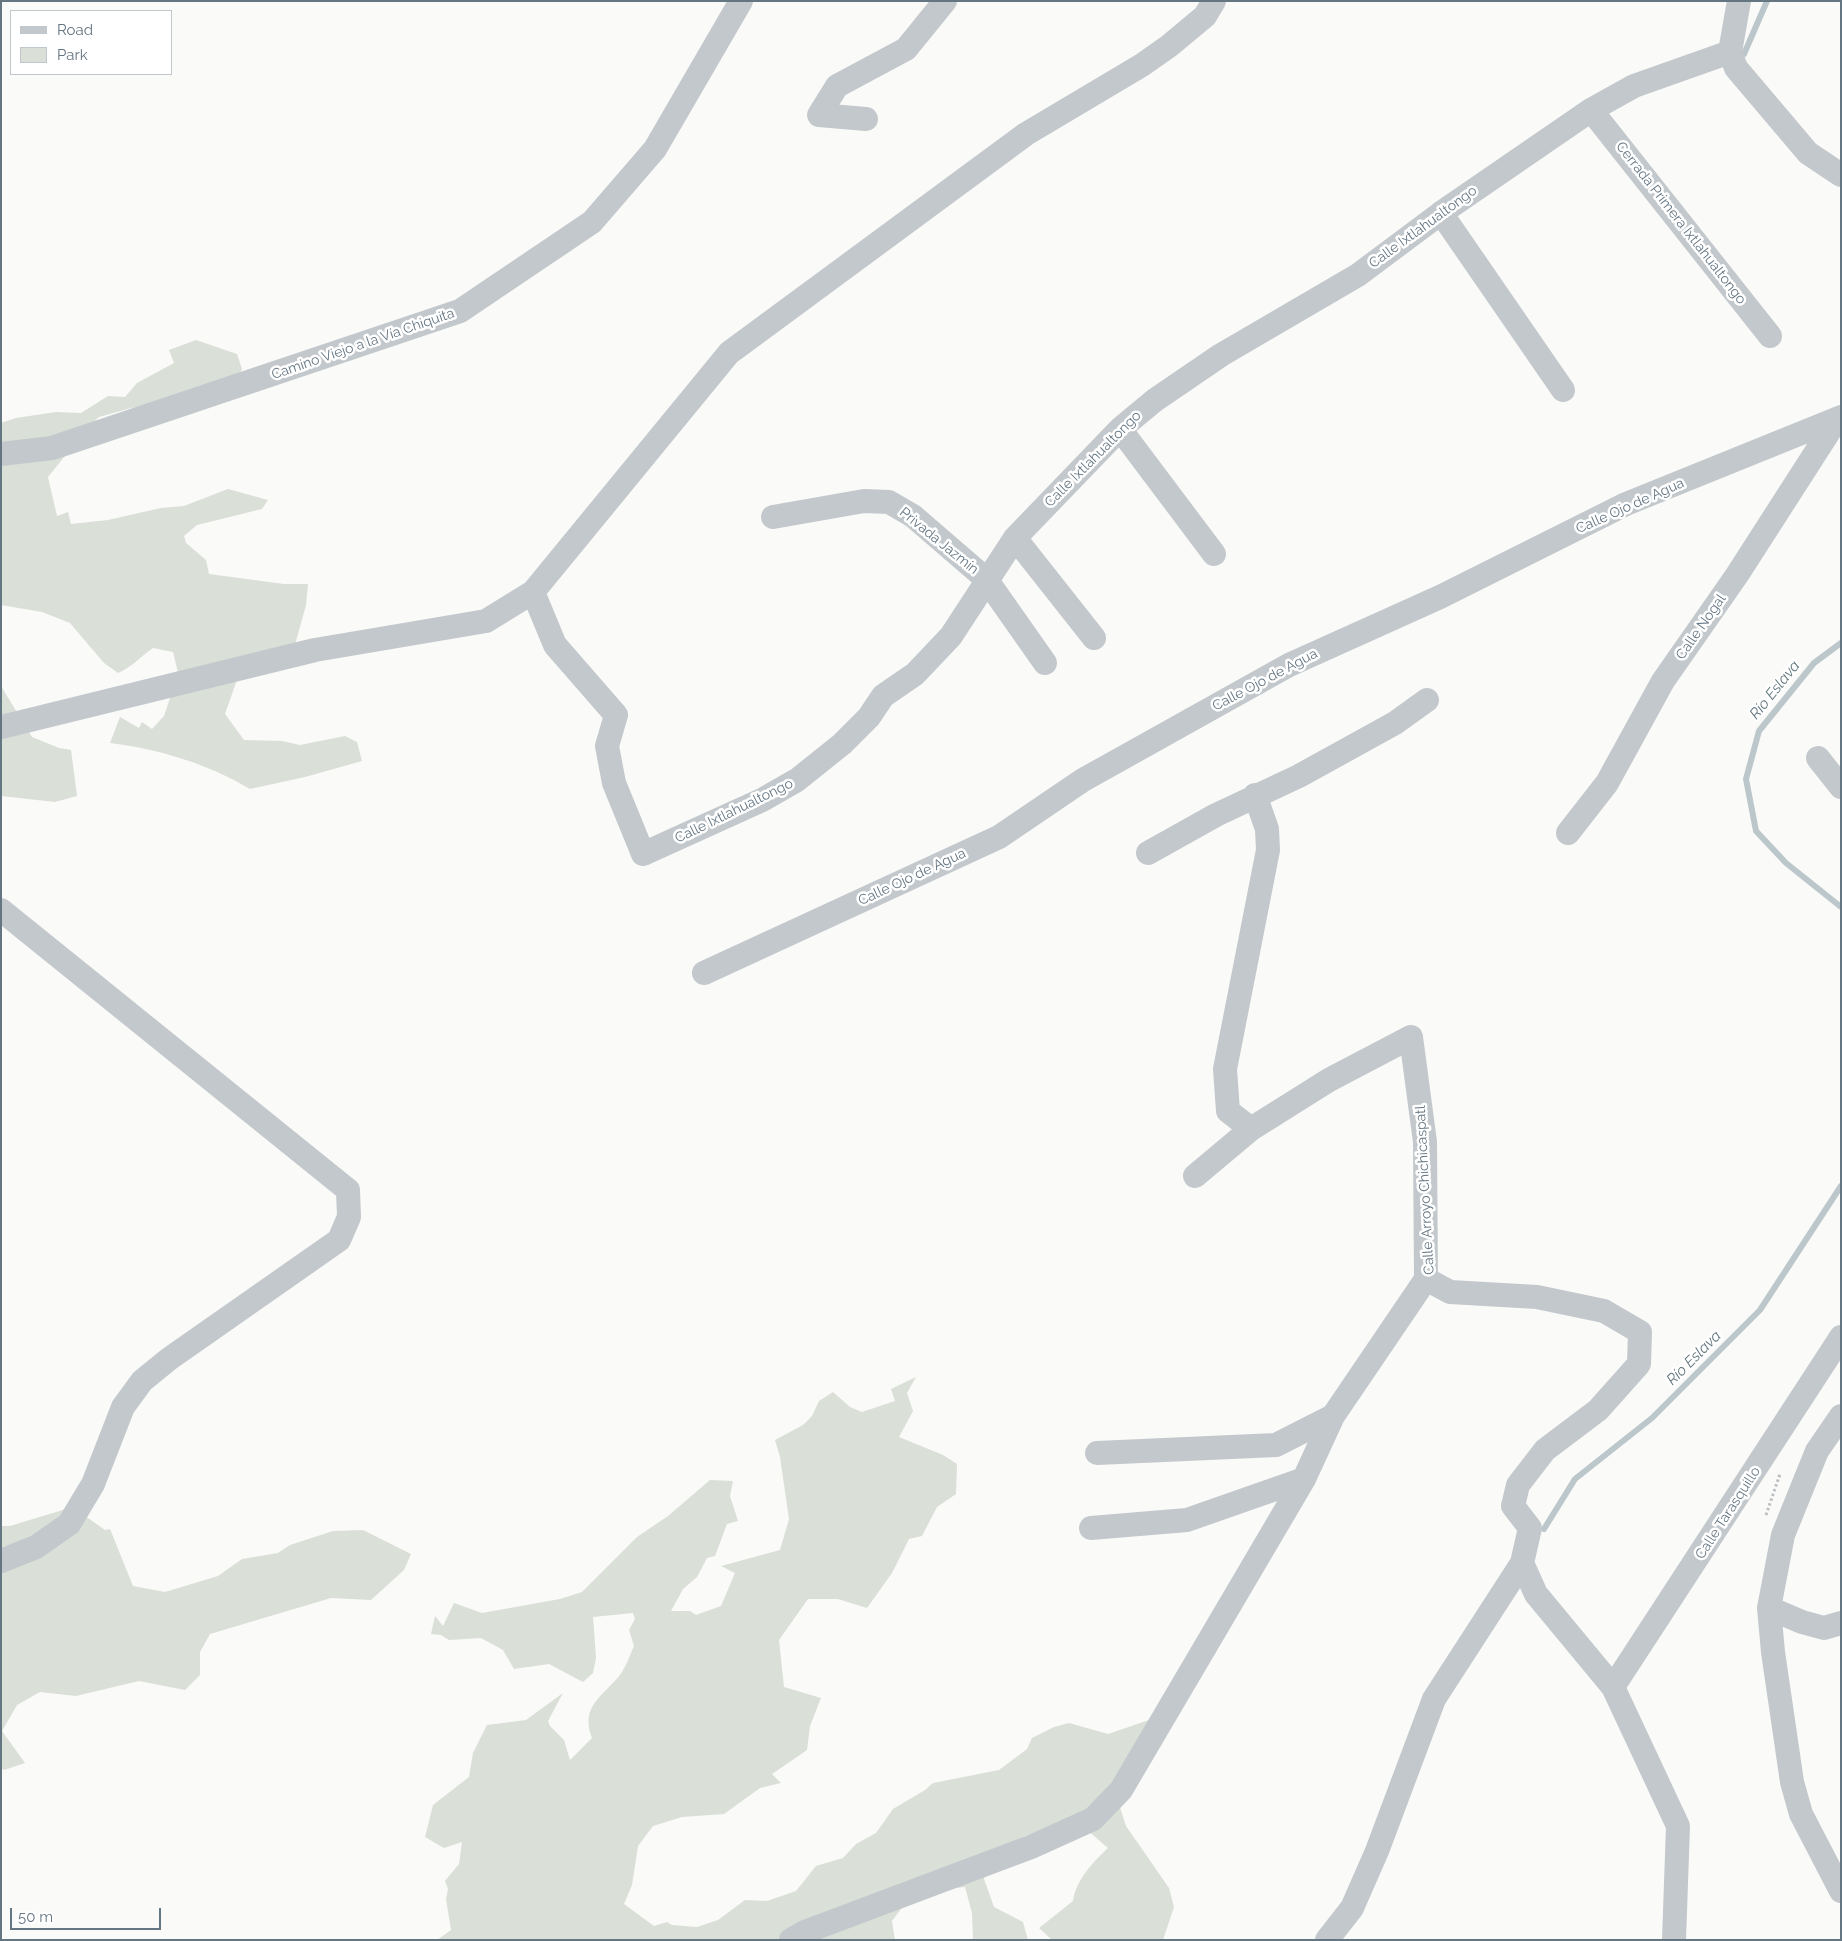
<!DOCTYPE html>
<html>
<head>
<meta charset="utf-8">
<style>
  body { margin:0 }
  #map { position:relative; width:1842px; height:1941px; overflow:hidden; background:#fafaf8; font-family:Raleway,sans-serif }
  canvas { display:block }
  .frame { position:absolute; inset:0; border:2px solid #657683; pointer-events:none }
  .legend { position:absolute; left:10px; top:10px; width:162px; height:65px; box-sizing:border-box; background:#fff; border:1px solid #c1c8cd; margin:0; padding:6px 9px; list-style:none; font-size:15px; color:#657683 }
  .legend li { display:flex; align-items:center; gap:10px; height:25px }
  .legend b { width:25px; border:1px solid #c1c8cd }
  .scale { position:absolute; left:10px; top:1908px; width:151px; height:22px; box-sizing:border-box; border:2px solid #657683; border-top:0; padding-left:6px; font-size:15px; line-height:18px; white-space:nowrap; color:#657683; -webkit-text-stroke:4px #fff; paint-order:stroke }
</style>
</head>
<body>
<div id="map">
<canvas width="1842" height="1941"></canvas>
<div class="frame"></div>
<ul class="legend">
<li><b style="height:6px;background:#c3c8cc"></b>Road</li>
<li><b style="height:14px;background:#dadfd7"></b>Park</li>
</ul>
<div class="scale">50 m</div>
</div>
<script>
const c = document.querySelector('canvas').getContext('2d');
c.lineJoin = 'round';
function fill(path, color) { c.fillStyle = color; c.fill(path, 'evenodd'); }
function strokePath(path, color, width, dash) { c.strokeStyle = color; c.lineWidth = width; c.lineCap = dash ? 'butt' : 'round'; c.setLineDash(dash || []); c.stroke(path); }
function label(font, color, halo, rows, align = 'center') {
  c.font = font + ' Raleway,sans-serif'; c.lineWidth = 5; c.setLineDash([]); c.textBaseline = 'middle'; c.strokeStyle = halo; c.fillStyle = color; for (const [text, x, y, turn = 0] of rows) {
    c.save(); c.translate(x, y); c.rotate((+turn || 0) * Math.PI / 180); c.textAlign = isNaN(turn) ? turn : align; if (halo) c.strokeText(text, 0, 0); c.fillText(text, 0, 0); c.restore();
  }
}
fill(new Path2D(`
  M196 340 237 354 242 369 239 375 179 403 131 408 99 417 89 426 48 477 57 516 68 512 71 524 108 520 161 508 184 506 228 489 268 500 262 509 197 525 184 536 186 543 206 560 209 574 284 584H308L306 605 293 652 239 674 225 714 244 740 282 741 300 745 345 736 357 742 362 761 305 777 250 789C208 764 159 749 110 743L120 717 139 728 142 722 152 729 164 716 171 695 181 685 173 652 153 648C141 656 131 668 118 673L104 663 70 623 42 612 1 605V423L16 418 56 412 81 413 108 396 125 397 137 383 174 363 169 350Z
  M1 686 32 737 59 748 71 750 77 796 55 802 1 796Z
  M916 1377 907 1393 913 1411 899 1437 943 1455 957 1464 956 1494 937 1507 922 1536 909 1539 892 1573 867 1608 838 1599H808L779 1640 784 1687 821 1698 810 1726 807 1750 772 1774 781 1783 760 1788 724 1814 682 1817 653 1826 638 1846 632 1885 624 1904 654 1926 667 1922 672 1925 697 1927 718 1920 745 1900 767 1901 796 1891 816 1866 843 1858 856 1844 876 1833 893 1809 925 1790 933 1783 999 1770 1027 1749 1032 1738 1054 1727 1069 1723 1108 1734 1152 1719 1117 1798 1126 1826 1169 1888 1174 1907 1163 1940H1052L1039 1928 1073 1901C1076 1880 1093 1862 1108 1848L1087 1830 1061 1823 1025 1836 988 1857 984 1879 994 1907 1023 1922 1028 1940H973L972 1913 965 1887 913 1893 892 1921 895 1940H437L451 1930 446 1899 448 1889 445 1881 459 1864 462 1842 444 1848 425 1837 433 1805 469 1777 473 1753 487 1725 526 1720 563 1693 548 1721 550 1726 564 1740 570 1760 592 1738C580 1706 602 1697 620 1675 626 1667 630 1655 634 1646L629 1630 635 1619 633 1613 593 1617 596 1658 593 1673 583 1682 549 1664 514 1669 503 1650 481 1638 449 1640 441 1635 431 1634 435 1616 443 1626 454 1603 482 1613 560 1599 582 1592 637 1537 668 1516 710 1480 733 1481 730 1496 738 1521 727 1524 715 1556 707 1558 697 1577 683 1589 671 1611H690L696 1615 721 1606 735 1573 721 1566 780 1550 789 1519 780 1457 775 1440 803 1425 812 1416 819 1401 833 1392 850 1407 862 1412 895 1401 891 1389Z
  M66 1509 78 1511 105 1530 110 1529 133 1586 165 1592 218 1576 242 1559 278 1553 290 1545 333 1531 363 1530 411 1554 404 1570 371 1600 331 1598 210 1634 200 1652V1675L185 1690 139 1681 76 1696 40 1692 17 1705 2 1731 25 1763 4 1770 1 1768V1526H10Z`), '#dadfd7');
strokePath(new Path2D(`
  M1744 54 1767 1
  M1841 643 1814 663 1759 731 1746 779 1756 831 1786 863 1841 907
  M1544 1529 1575 1479 1652 1418 1760 1310 1841 1186`), '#bbc7cb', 6);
strokePath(new Path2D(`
  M1766 1515 1780 1474`), '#bbbfc2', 3, [2.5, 2.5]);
strokePath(new Path2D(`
  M1739 1 1730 52 1736 68 1808 153 1841 175
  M1591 110 1770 336
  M866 119 819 115 837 86 906 49 945 1
  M1441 213 1563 390
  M1120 429 1214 554
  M1 454 52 448 460 311 592 222 655 149 741 1
  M773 517 864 501 889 502 913 516 986 579 1045 663
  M1015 538 1094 638
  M533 592 555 645 616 715 607 746 614 783 643 854 762 800 797 780 842 744 869 717 883 696 915 674 951 636 1015 538 1120 429 1155 400 1221 355 1358 275 1441 213 1591 110 1634 86 1730 52
  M1 727 315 650 486 621 533 592 729 353 1026 134 1142 65 1169 46 1205 16 1214 1
  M1818 758 1841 787
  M1568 833 1607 783 1663 681 1737 575 1836 421
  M1148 853 1216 815 1299 776 1395 723 1427 700
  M1 910 348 1190 349 1217 339 1240 169 1359 142 1381 123 1407 93 1484 69 1524 36 1547 1 1561
  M704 973 999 837 1083 780 1289 665 1440 597 1626 504 1841 417
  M1251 1129 1228 1111 1225 1069 1268 850 1267 829 1255 795
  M1195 1176 1251 1129 1329 1080 1411 1037 1425 1142 1426 1279 1450 1292 1537 1297 1604 1311 1640 1332 1639 1364 1598 1410 1545 1450 1518 1485 1513 1506 1530 1528 1522 1563 1536 1594 1613 1687 1678 1826 1674 1940
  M1841 1416 1817 1451 1783 1535 1769 1608 1773 1652 1792 1782 1801 1814 1841 1891
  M1097 1453 1276 1445 1333 1416 1426 1279
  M1091 1528 1187 1520 1304 1479 1333 1416
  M1769 1608 1802 1622 1824 1628 1841 1623
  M1613 1687 1841 1337
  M791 1940 805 1932 1031 1847 1093 1819 1121 1790 1304 1479
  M1327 1940 1352 1908 1377 1851 1434 1699 1522 1563`), '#c3c8cc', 24);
label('14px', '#657683', '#fff', [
  ["Cerrada Primera Ixtlahualtongo",1681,223,52],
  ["Calle Ixtlahualtongo",1423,227,-36],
  ["Camino Viejo a la Vía Chiquita",363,344,-19],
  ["Calle Ixtlahualtongo",1093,459,-45],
  ["Calle Ojo de Agua",1630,506,-24],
  ["Privada Jazmín",939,541,39],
  ["Calle Nogal",1701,627,-55],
  ["Calle Ojo de Agua",1265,680,-28],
  ["Calle Ixtlahualtongo",734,811,-26],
  ["Calle Ojo de Agua",912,877,-25],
  ["Calle Arroyo Chichicaspatl",1425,1190,-93],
  ["Calle Tarasquillo",1728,1513,-57]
]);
label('italic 15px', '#60757c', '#fff', [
  ["Río Eslava",1775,690,-51],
  ["Río Eslava",1694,1358,-45]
]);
</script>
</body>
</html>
